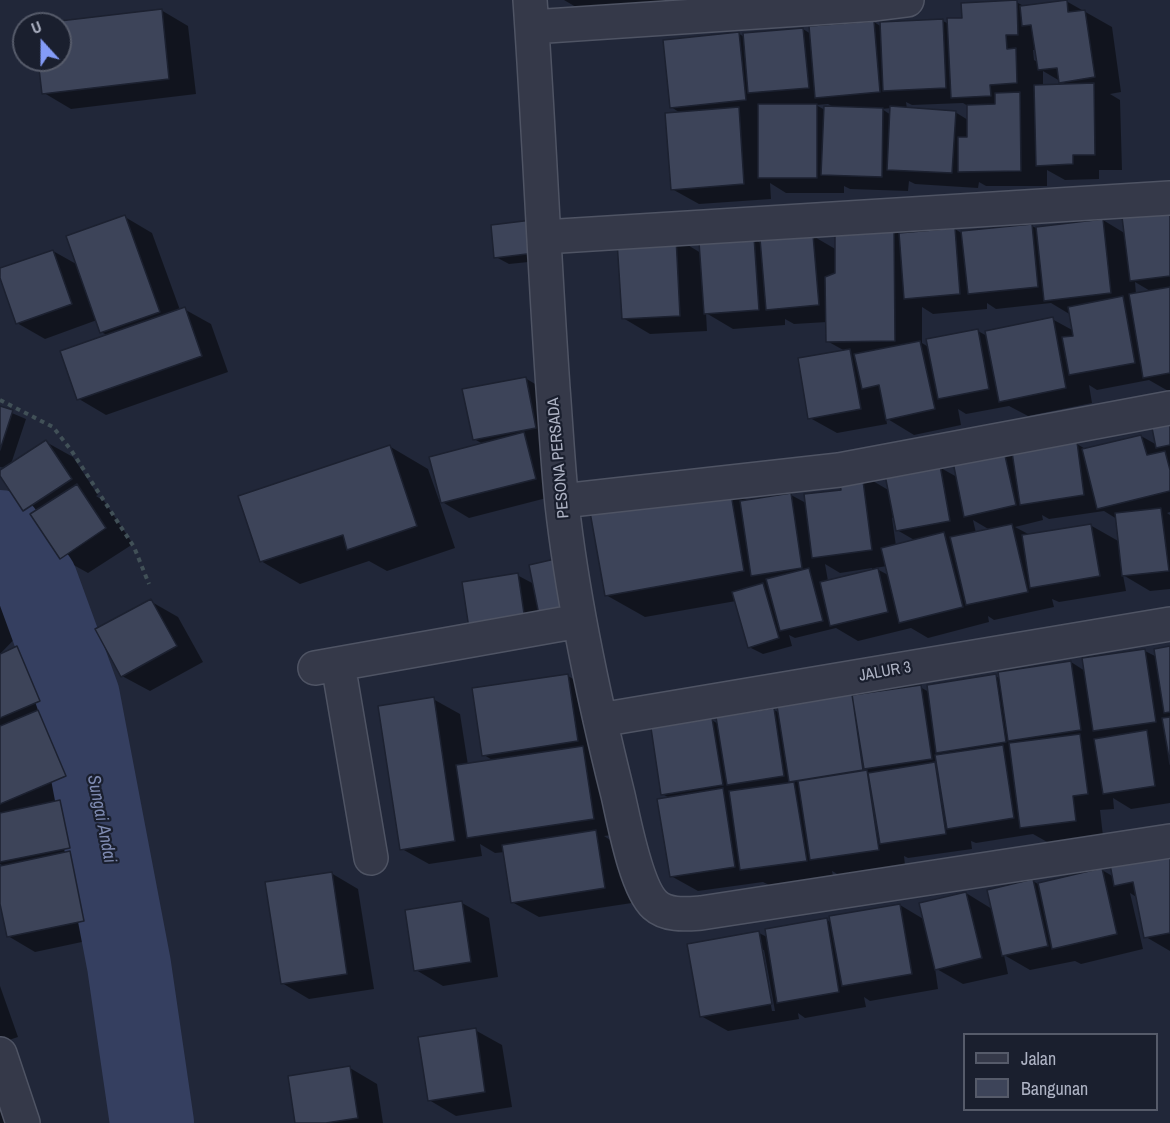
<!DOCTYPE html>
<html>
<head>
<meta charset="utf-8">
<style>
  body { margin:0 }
  #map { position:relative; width:1170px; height:1123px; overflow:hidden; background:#212739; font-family:"Archivo Narrow",sans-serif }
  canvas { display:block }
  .legend { position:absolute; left:963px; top:1033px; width:195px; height:78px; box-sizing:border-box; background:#1a1f2e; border:2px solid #565b6a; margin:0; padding:8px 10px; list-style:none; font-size:18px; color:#afb4c5 }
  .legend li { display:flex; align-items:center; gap:12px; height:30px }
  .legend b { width:30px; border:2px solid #565b6a }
  .north { position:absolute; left:12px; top:12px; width:60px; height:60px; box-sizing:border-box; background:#1a1f2e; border:2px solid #565b6a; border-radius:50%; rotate:339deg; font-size:16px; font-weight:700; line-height:24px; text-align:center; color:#afb4c5 }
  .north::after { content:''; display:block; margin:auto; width:21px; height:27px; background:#839bf7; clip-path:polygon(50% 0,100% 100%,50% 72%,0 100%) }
</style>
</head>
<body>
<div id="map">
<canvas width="1170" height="1123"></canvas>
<ul class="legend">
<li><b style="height:8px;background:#353949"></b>Jalan</li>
<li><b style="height:16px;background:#3d4459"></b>Bangunan</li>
</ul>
<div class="north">U</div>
</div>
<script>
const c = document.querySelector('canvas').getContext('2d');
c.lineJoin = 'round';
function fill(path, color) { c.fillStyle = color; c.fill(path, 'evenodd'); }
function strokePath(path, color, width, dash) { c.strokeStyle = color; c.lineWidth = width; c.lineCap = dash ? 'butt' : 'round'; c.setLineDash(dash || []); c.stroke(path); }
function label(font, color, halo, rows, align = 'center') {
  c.font = font + ' "Archivo Narrow",sans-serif'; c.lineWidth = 4.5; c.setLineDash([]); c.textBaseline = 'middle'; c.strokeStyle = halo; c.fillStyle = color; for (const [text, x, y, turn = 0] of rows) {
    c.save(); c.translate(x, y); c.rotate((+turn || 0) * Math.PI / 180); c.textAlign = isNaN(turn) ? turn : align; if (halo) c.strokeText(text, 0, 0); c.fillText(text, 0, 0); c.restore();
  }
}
fill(new Path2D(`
  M564 0H692L581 10Z
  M1066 1 1112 27 1121 92 1110 94 1120 100 1122 170H1099V179L1065 180 1047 170V186H986L979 182 978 188 915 184 909 181 908 191 850 189 844 186V193H786L770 183 771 199 699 204 672 189 682 114 671 107 738 33 744 37V35L803 29 811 34 874 22 882 27 943 21 949 24 1016 2 1026 7ZM1033 50H1037L1039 63 1034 60ZM1043 71 1060 81 1066 85 1043 86ZM906 102 912 105 963 103 968 106V120L955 112 907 109ZM828 104 835 108 825 110 816 105ZM891 108V115L882 109Z
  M161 10 188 26 196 94 71 109 44 93 40 60H60V24H44Z
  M1170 213V392L1149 380 1097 390 1089 385 1092 403 1028 416 1009 406 966 414 958 409 961 425 914 435 886 418 887 424 837 433 810 418 845 351 827 341V322L794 324 785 319V325L733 329 706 313 707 331 650 334 623 318 676 238 701 253 753 239 761 243 813 236 837 250 894 227 906 233 955 229 963 234 1032 226 1036 228 1103 220 1126 234ZM1135 282 1152 292 1136 294ZM987 303 996 309 1051 303 1071 315 1074 331 1052 319 987 336 978 331 930 348 922 343V307L933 314 987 309Z
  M125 217 152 233 180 310 184 309 211 324 228 372 106 415 79 399 109 336 101 332 97 320 45 339 17 323 0 270 53 251 78 265Z
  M545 230 548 260 509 264 496 257Z
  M525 378 552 394 562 494 469 518 439 500 455 548 387 571 369 561 300 584 261 561 389 446 428 469 439 500 441 499 483 444 474 439Z
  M0 408 26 419 11 464 46 442 73 457 98 495 96 496 104 501 133 544 88 573 61 558 33 515 24 510 0 473 5 468 0 467Z
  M1170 416V467H1168L1170 476V512L1167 513 1170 515V589L1150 591 1123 575 1126 591 1059 602 1052 599 1054 607 994 620 988 616 989 622 928 638 911 628 858 641 836 628 795 638 789 635 792 646 763 654 749 647 736 601 645 617 606 595 730 490 749 501 791 495 806 503 842 491 861 474 890 491 939 467 957 477 1004 452 1015 458 1077 444 1087 450 1141 436 1157 445ZM1104 511 1117 519 1120 542 1090 525 1030 535 1015 527 1043 520 1042 515 1049 519ZM895 517 897 530 916 541 896 546 892 518ZM973 520 990 530 976 533ZM825 564 840 573 872 568V571L828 581ZM887 566 890 576 875 568Z
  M517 575 534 584H572L499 650Z
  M0 595 29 624 0 654Z
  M150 601 178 617 203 662 150 691 122 676Z
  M17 648 44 664 66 717 55 721 65 727 93 792 64 804 87 817 97 863 89 864 97 868 110 936 35 952 8 936 0 897V867L4 866 0 864V655Z
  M1170 648V803L1131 809 1113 798 1114 809 1100 810 1103 836 1049 843 1033 834 976 843 971 841 972 849 908 858 904 856 905 865 839 875 832 871 833 876 769 885 763 882 698 891 671 876 670 798 662 794 712 720 718 724 774 710 780 713 920 687 929 692 996 676 1000 679 1071 662 1085 671 1145 651 1157 657Z
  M568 676 595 691 621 834 604 836 623 848 632 903 539 917 512 902 505 852 495 853 480 844 482 856 429 864 402 849 433 699 460 714 468 765 494 761 484 755Z
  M1170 857V951L1146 937 1138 898 1130 893 1143 949 1081 964 1075 961 1030 970 1004 955 1008 974 963 984 935 968 938 989 870 1001 864 997 866 1007 805 1018 798 1013 799 1019 728 1031 701 1016 759 933 767 937 827 920 832 923 900 905 925 920 966 893 992 909 1033 881 1038 884 1102 870 1114 877ZM761 950H764L775 1011H772Z
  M331 873 358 889 374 989 309 999 282 983Z
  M462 903 489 918 498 977 443 986 416 970Z
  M0 986 18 1037 9 1040 38 1123H0Z
  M475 1030 502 1045 512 1107 456 1116 429 1100Z
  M350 1068 377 1084 383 1123H296Z`), '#0007');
strokePath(new Path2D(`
  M0 532 36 582 78 697 129 965 152 1123`), '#353f60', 84);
const building = new Path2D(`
  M1017 0 1018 35H1006L1007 49 1016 48 1017 83 990 85 991 96 951 98 947 18H962L961 3Z
  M1067 0 1068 12 1085 10 1095 77 1059 83 1057 68 1038 70 1031 25 1022 26 1020 6Z
  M162 9 169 79 42 94 38 60H60V24H34Z
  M943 19 946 88 883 91 880 22Z
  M874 21 880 92 815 98 809 26Z
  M803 28 809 88 748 93 743 33Z
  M739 32 746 100 670 108 663 40Z
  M1094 83 1095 155H1073V164L1036 166 1034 85Z
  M1020 92 1021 171 958 172V137H967V105L995 104V93Z
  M758 104H817V178H758Z
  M824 106 883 108 882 177 821 175Z
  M890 106 956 111 952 173 887 170Z
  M739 107 744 184 671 190 665 113Z
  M1170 211V276L1130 281 1122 217Z
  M125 215 160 312 100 333 66 236Z
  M1103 219 1111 293 1044 301 1036 227Z
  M532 220 535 253 494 258 491 225Z
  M1032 224 1038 287 968 294 961 231Z
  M894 225 895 341 826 342 825 277 835 273V226Z
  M955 228 960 294 904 299 899 233Z
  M813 235 819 305 766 310 760 239Z
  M676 237 680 316 622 319 617 241Z
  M754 237 759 310 704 314 699 242Z
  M53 250 72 304 16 324 0 278V268Z
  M1170 287V373L1143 378 1129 294Z
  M1123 296 1135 363 1069 375 1062 337 1073 336 1068 307Z
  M185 307 202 356 77 400 60 351Z
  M1053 317 1066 388 999 402 985 331Z
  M978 329 989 389 938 399 926 339Z
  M920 341 935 409 886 420 879 385 862 389 854 354Z
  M850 349 861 409 808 419 798 358Z
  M526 377 536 428 473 440 462 389Z
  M0 406 13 410 0 450Z
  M1170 414V445L1156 448 1150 418Z
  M524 432 536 479 441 503 429 457Z
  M1141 435 1147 455 1165 451 1170 470V491L1097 509 1082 449Z
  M46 440 72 479 23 511 0 476V470Z
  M1077 442 1084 495 1020 505 1012 452Z
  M390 445 417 526 347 550 343 535 260 562 238 496Z
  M1004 451 1016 505 964 517 953 462Z
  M940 465 950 521 896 531 885 475Z
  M862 473 872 550 812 558 804 494 841 490 839 476Z
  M77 484 106 528 60 559 30 514Z
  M730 488 744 571 605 596 590 512Z
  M791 493 802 568 751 576 740 501Z
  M1161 508 1169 571 1122 576 1115 513Z
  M1012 524 1028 592 966 605 950 537Z
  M1091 524 1100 576 1030 588 1022 535Z
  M944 532 963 607 899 623 881 548Z
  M555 559 573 613 540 620 529 565Z
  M809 568 823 621 780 631 766 579Z
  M878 568 888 612 830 626 820 582Z
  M518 573 526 627 470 635 462 582Z
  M763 583 779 638 748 648 732 592Z
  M151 599 177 646 121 677 95 629Z
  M17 646 40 701 0 718V654Z
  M1170 646V712L1164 713 1154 649Z
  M1145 649 1156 722 1093 731 1082 658Z
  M1071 661 1081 730 1008 741 998 672Z
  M568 674 578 741 482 756 472 688Z
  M996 674 1006 742 936 753 927 685Z
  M921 685 932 759 864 769 852 695Z
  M852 694 863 770 789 782 777 706Z
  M434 697 455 841 400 850 378 706Z
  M774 708 784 776 727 785 716 717Z
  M38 710 66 776 0 804V726Z
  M1170 717V764L1162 718Z
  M712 718 723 785 661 795 651 728Z
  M1147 730 1155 786 1103 794 1094 739Z
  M1080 734 1088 794 1073 796 1076 821 1020 828 1009 743Z
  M1003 745 1014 818 947 829 935 755Z
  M583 746 594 819 467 838 456 765Z
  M935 762 946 834 880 844 868 773Z
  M867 770 879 850 810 860 798 781Z
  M794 782 807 861 740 870 729 791Z
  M723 788 735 867 670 877 657 799Z
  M60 800 70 848 0 862V813Z
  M596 830 605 888 511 903 502 845Z
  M70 851 84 921 7 937 0 904V866Z
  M1170 856V933L1144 938 1133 882 1114 886 1109 859Z
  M1102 868 1117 934 1052 949 1038 883Z
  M332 872 347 974 281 984 265 882Z
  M1033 879 1048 946 1002 956 987 890Z
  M966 892 982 958 935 970 919 903Z
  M462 901 471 962 414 971 405 910Z
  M900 904 912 974 842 986 829 916Z
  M827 918 839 992 777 1003 765 929Z
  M759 931 772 1004 700 1017 687 944Z
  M476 1028 485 1092 428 1101 418 1037Z
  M350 1066 358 1118 326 1123H295L288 1076Z`);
fill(building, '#3d4459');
strokePath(building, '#1c2130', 1.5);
const minor = new Path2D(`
  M530 0C539 129 544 259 553 388 556 427 558 466 562 504 573 603 594 699 618 795 624 821 636 888 655 905 667 916 686 914 701 913L1170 841
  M532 27 875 4 907 0
  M544 237 1170 198
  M562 501 839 470 1170 408
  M338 664 371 858
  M315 668 579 621
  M600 720 1170 624
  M0 1054 23 1123`);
strokePath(minor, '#4f5464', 36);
strokePath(new Path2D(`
  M0 400 53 427 71 450 134 547 149 584`), '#415057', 4, [4.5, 4.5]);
strokePath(minor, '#353949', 33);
label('16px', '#afb4c5', '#1a1f2e', [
  ["PESONA PERSADA",559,458,-95],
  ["JALUR 3",885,672,-10]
]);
label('italic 18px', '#7f8bb2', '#1a1f2e', [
  ["Sungai Andai",101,819,79]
]);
</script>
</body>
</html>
